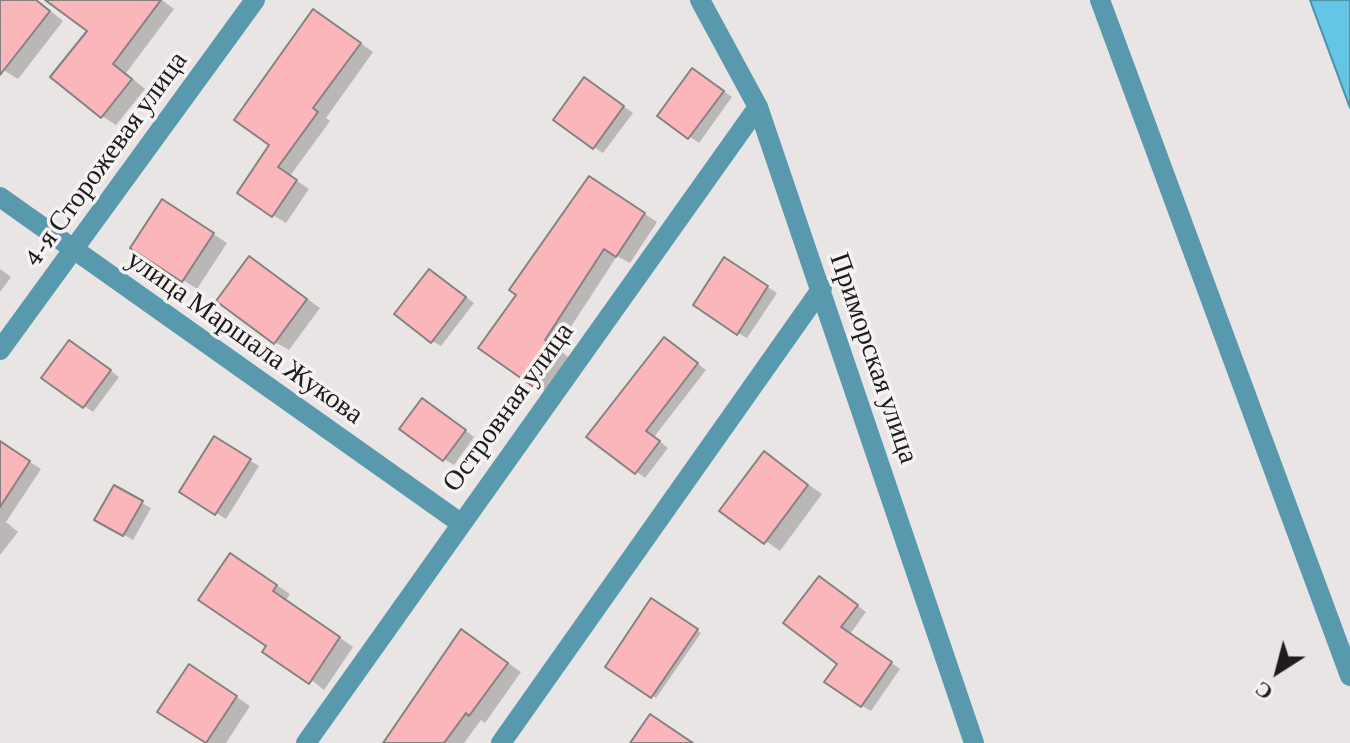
<!DOCTYPE html>
<html>
<head>
<meta charset="utf-8">
<style>
  body { margin:0 }
  #map { position:relative; width:1350px; height:743px; overflow:hidden; background:#e9e5e5; font-family:"Crimson Pro",serif }
  canvas { display:block }
  .north { position:absolute; left:1238px; top:631px; width:80px; height:80px; -webkit-text-stroke:6px #f7f2f2; paint-order:stroke; rotate:216deg; font-size:22px; font-weight:700; line-height:32px; text-align:center; color:#1e1c1c }
  .north::after { content:''; display:block; margin:auto; width:28px; height:36px; background:#1e1c1c; clip-path:polygon(50% 0,100% 100%,50% 72%,0 100%) }
</style>
</head>
<body>
<div id="map">
<canvas width="1350" height="743"></canvas>
<div class="north">С</div>
</div>
<script>
const g = document.querySelector('canvas').getContext('2d');
g.lineJoin = 'round';
function paint(path, color) {
  g.fillStyle = color;
  g.fill(path, 'evenodd');
}
function shape(rows) {
  const path = new Path2D();
  for (const r of rows) {
    path.moveTo(r[0], r[1]);
    for (let i = 2; i < r.length; i += 2) path.lineTo(r[i], r[i + 1]);
  }
  return path;
}
function stroke(path, color, width, dash) {
  g.strokeStyle = color;
  g.lineWidth = width;
  g.lineCap = dash ? 'butt' : 'round';
  g.setLineDash(dash || []);
  g.stroke(path);
}
function label(font, color, halo, rows, align = 'center') {
  g.font = font + ' "Crimson Pro",serif';
  g.lineWidth = 7;
  g.setLineDash([]);
  g.textBaseline = 'middle';
  g.strokeStyle = halo;
  g.fillStyle = color;
  for (const [text, x, y, turn = 0] of rows) {
    g.save();
    g.translate(x, y);
    g.rotate((+turn || 0) * Math.PI / 180);
    g.textAlign = isNaN(turn) ? turn : align;
    if (halo) g.strokeText(text, 0, 0);
    g.fillText(text, 0, 0);
    g.restore();
  }
}
const water = shape([
  [1310,0,1350,0,1350,108,1310,0]
]);
const shadow = shape([
  [0,0,37,0,63,21,18,79,0,68],
  [61,0,162,0,174,9,126,73,145,89,116,125,102,116,90,31],
  [327,19,373,52,326,118,330,121,290,176,309,189,286,223,273,215,272,144],
  [702,76,732,97,699,143,660,116],
  [594,85,633,113,603,153,594,147],
  [603,186,657,222,630,263,617,256,557,348,573,361,549,394,481,347],
  [177,210,227,243,197,289,183,280],
  [734,265,777,293,747,338,738,333],
  [263,267,320,308,289,350,275,342],
  [0,269,11,277,0,292],
  [439,277,474,303,441,346,432,341],
  [673,345,706,370,654,437,668,448,645,478,589,436],
  [79,348,119,377,93,412,44,378],
  [432,406,474,437,454,465,444,459],
  [215,439,259,466,226,519,182,492],
  [0,443,41,469,6,522,18,532,0,555],
  [764,454,822,494,780,551,722,510],
  [115,488,151,508,133,540,97,519],
  [245,564,290,594,286,600,353,647,324,690,269,646],
  [829,584,866,612,850,634,900,669,871,711,862,706,840,663],
  [652,601,701,633,656,698,607,666],
  [462,631,521,672,485,723,481,720,464,743,384,743],
  [204,675,250,706,226,743,208,743,160,712]
]);
const building = shape([
  [0,0,36,0,50,11,0,75,0,0],
  [45,0,161,0,113,64,132,79,101,118,50,77,87,31,45,0],
  [313,9,361,43,313,108,318,112,278,167,297,180,272,217,237,193,269,145,234,120,313,9],
  [692,68,724,91,688,139,657,116,692,68],
  [584,77,624,106,593,149,553,120,584,77],
  [589,176,645,213,616,257,604,249,545,340,562,352,535,388,478,348,516,295,509,290,589,176],
  [162,199,214,233,182,282,130,248,162,199],
  [249,256,307,299,274,344,216,301,249,256],
  [724,257,768,286,737,335,693,305,724,257],
  [429,269,466,297,431,343,394,314,429,269],
  [664,337,698,363,646,431,660,441,635,474,586,437,664,337],
  [69,340,111,370,83,408,41,378,69,340],
  [422,398,466,430,443,461,399,429,422,398],
  [214,436,251,459,215,515,179,492,214,436],
  [0,441,30,461,0,507,0,441],
  [764,451,808,485,764,544,719,511,764,451],
  [114,485,143,501,123,536,94,520,114,485],
  [230,553,277,585,273,591,340,637,309,684,262,652,266,646,198,600,230,553],
  [819,576,858,605,841,627,892,662,861,707,824,682,837,664,783,623,819,576],
  [651,598,698,629,651,698,605,667,651,598],
  [461,629,508,663,469,716,466,713,444,743,383,743,461,629],
  [189,664,237,696,206,743,157,712,189,664],
  [650,714,693,743,630,743,650,714]
]);
const minor = shape([
  [700,0,758,107,974,743],
  [1100,0,1350,676],
  [0,197,459,522],
  [0,350,255,0],
  [306,743,758,107],
  [501,743,822,288]
]);
const streetNames = [
  ["4-я Сторожевая улица",105,159,-54],
  ["улица Маршала Жукова",245,337,35],
  ["Приморская улица",874,358,71],
  ["Островная улица",508,407,-54]
];
paint(water, '#64c5e4');
stroke(water, '#4f92a8', 2);
paint(shadow, '#0003');
paint(building, '#fbb6bb');
stroke(building, '#858181', 2);
stroke(minor, '#5999ae', 20);
label('28px', '#1e1c1c', '#f7f2f2', streetNames);
</script>
</body>
</html>
